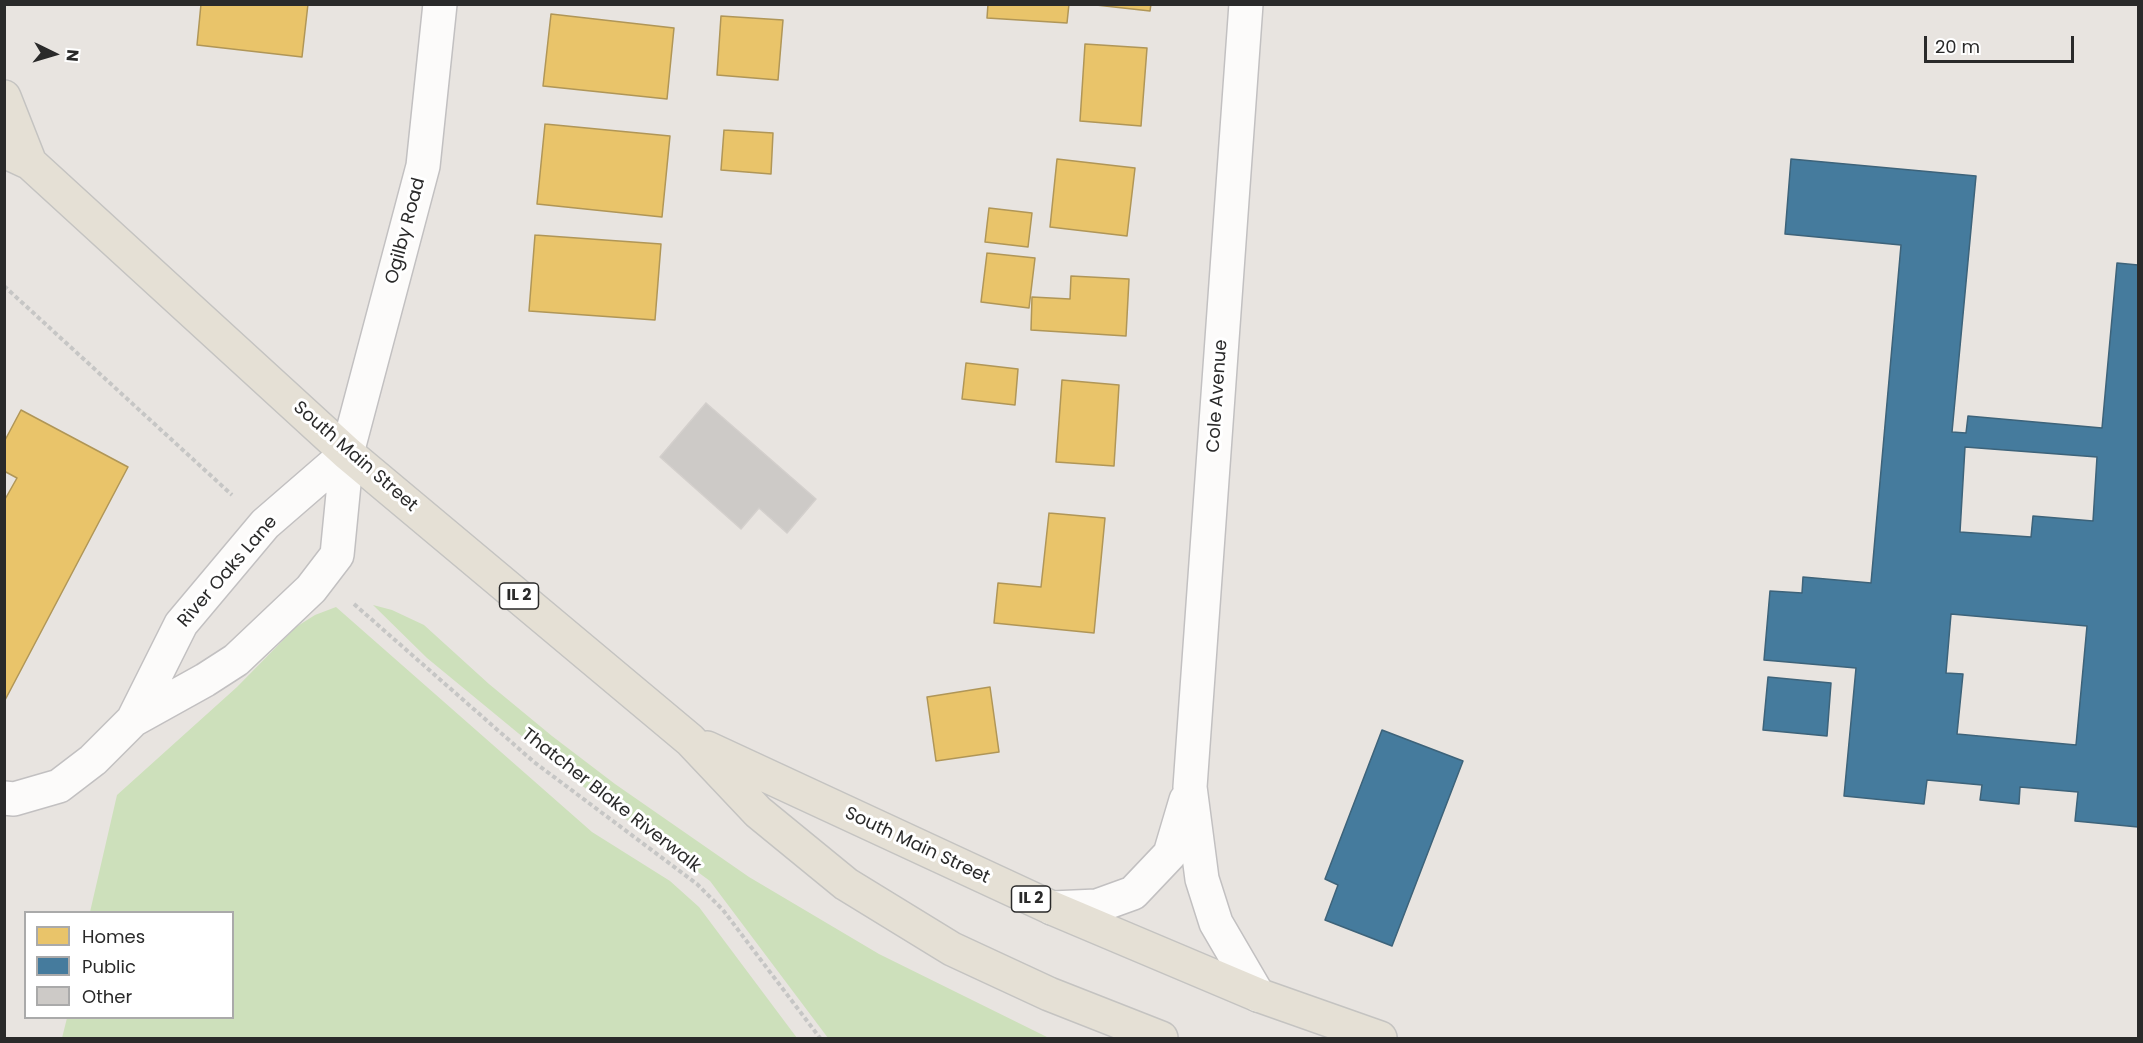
<!DOCTYPE html>
<html>
<head>
<meta charset="utf-8">
<style>
  body { margin:0 }
  #map { position:relative; width:2143px; height:1043px; overflow:hidden; background:#e8e4e0; font-family:Poppins,sans-serif }
  canvas { display:block }
  .frame { position:absolute; inset:0; border:6px solid #2a2a2a; pointer-events:none }
  .legend { position:absolute; left:24px; top:911px; width:210px; height:108px; box-sizing:border-box; background:#fff; border:2px solid #aaa; margin:0; padding:8px 10px; list-style:none; font-size:18px; color:#2a2a2a }
  .legend li { display:flex; align-items:center; gap:12px; height:30px }
  .legend b { width:30px; border:2px solid #aaa }
  .north { position:absolute; left:24px; top:24px; width:60px; height:60px; -webkit-text-stroke:4px #fff; paint-order:stroke; rotate:95deg; font-size:16px; font-weight:700; line-height:24px; text-align:center; color:#2a2a2a }
  .north::after { content:''; display:block; margin:auto; width:21px; height:27px; background:#2a2a2a; clip-path:polygon(50% 0,100% 100%,50% 72%,0 100%) }
  .scale { position:absolute; left:1924px; top:36px; width:150px; height:27px; box-sizing:border-box; border:3px solid #2a2a2a; border-top:0; padding-left:8px; font-size:18px; line-height:21px; white-space:nowrap; color:#2a2a2a; -webkit-text-stroke:4px #fff; paint-order:stroke }
</style>
</head>
<body>
<div id="map">
<canvas width="2143" height="1043"></canvas>
<div class="frame"></div>
<ul class="legend">
<li><b style="height:16px;background:#e9c46a"></b>Homes</li>
<li><b style="height:16px;background:#457b9d"></b>Public</li>
<li><b style="height:16px;background:#cdcac7"></b>Other</li>
</ul>
<div class="north">N</div>
<div class="scale">20 m</div>
</div>
<script>
const g = document.querySelector('canvas').getContext('2d');
g.lineJoin = 'round';
function paint(path, color) {
  g.fillStyle = color;
  g.fill(path, 'evenodd');
}
function shape(rows) {
  const path = new Path2D();
  for (const r of rows) {
    path.moveTo(r[0], r[1]);
    for (let i = 2; i < r.length; i += 2) path.lineTo(r[i], r[i + 1]);
  }
  return path;
}
function stroke(path, color, width, dash) {
  g.strokeStyle = color;
  g.lineWidth = width;
  g.lineCap = dash ? 'butt' : 'round';
  g.setLineDash(dash || []);
  g.stroke(path);
}
function label(font, color, halo, rows, align = 'center') {
  g.font = font + ' Poppins,sans-serif';
  g.lineWidth = 6;
  g.setLineDash([]);
  g.textBaseline = 'middle';
  g.strokeStyle = halo;
  g.fillStyle = color;
  for (const [text, x, y, turn = 0] of rows) {
    g.save();
    g.translate(x, y);
    g.rotate((+turn || 0) * Math.PI / 180);
    g.textAlign = isNaN(turn) ? turn : align;
    if (halo) g.strokeText(text, 0, 0);
    g.fillText(text, 0, 0);
    g.restore();
  }
}
const green = shape([
  [373,605,392,610,424,625,489,684,552,736,615,784,749,877,879,954,1049,1038,828,1038,710,881,601,801,518,733,427,658],
  [336,607,592,832,670,881,699,907,797,1038,62,1038,67,1018,232,1018,232,912,90,912,117,795,237,687,296,627,315,615]
]);
const homes = shape([
  [201,4,308,4,302,57,197,45,201,4],
  [988,4,1069,4,1067,23,987,18,988,4],
  [1087,4,1151,4,1150,11,1087,4],
  [551,14,674,28,667,99,543,86,551,14],
  [721,16,783,20,778,80,717,75,721,16],
  [1085,44,1147,48,1141,126,1080,121,1085,44],
  [545,124,670,136,662,217,537,204,545,124],
  [724,130,773,133,771,174,721,170,724,130],
  [1057,159,1135,168,1127,236,1050,227,1057,159],
  [989,208,1032,213,1028,247,985,242,989,208],
  [535,235,661,244,655,320,529,311,535,235],
  [987,253,1035,258,1029,308,981,302,987,253],
  [1071,276,1129,279,1126,336,1031,330,1032,297,1070,299,1071,276],
  [966,363,1018,369,1015,405,962,399,966,363],
  [1062,380,1119,385,1114,466,1056,462,1062,380],
  [21,410,128,467,4,702,4,501,17,478,4,471,4,442,21,410],
  [1049,513,1105,518,1094,633,994,623,998,583,1041,587,1049,513],
  [990,687,999,752,936,761,927,697,990,687]
]);
const public = shape([
  [1791,159,1976,176,1952,432,1966,433,1968,416,2102,428,2117,263,2138,265,2138,827,2075,821,2078,792,2020,787,2019,804,1980,800,1982,785,1927,780,1924,804,1844,796,1856,668,1764,660,1770,591,1802,593,1803,577,1871,583,1901,245,1785,234,1791,159],
  [1965,447,2097,457,2093,521,2033,516,2031,537,1960,532,1965,447],
  [1951,614,2087,626,2076,745,1957,734,1963,674,1946,673,1951,614],
  [1768,677,1831,683,1827,736,1763,730,1768,677],
  [1382,730,1463,761,1392,946,1325,920,1338,885,1325,879,1382,730]
]);
const building = shape([
  [706,403,816,499,787,533,759,508,741,529,660,457,706,403]
]);
const path = shape([
  [4,286,232,495],
  [354,604,534,762,697,884,723,910,820,1038]
]);
const minor = shape([
  [1246,4,1190,787,1202,879,1216,923,1258,995],
  [133,720,181,624,265,524,347,453],
  [4,798,14,799,59,786,93,760,133,720,205,680,236,660,311,589,337,555,347,453],
  [1052,908,1097,906,1133,893,1170,854,1186,800]
]);
const tertiary = shape([
  [347,453,423,166,440,4]
]);
const primary = shape([
  [4,97,30,163],
  [4,151,30,163,347,453,690,740,758,812,846,884,952,949,1049,994,1161,1038],
  [707,748,1052,908,1258,995,1380,1038]
]);
const shields = [
  [519,596,39],
  [1031,899,39]
];
const shieldNames = [
  ["IL 2",519,596],
  ["IL 2",1031,899]
];
const streetNames = [
  ["Ogilby Road",406,231,-75],
  ["Cole Avenue",1218,396,-86],
  ["South Main Street",355,457,41],
  ["River Oaks Lane",228,572,-49],
  ["Thatcher Blake Riverwalk",611,801,38],
  ["South Main Street",917,846,25]
];
paint(green, '#cde0bb');
paint(homes, '#e9c46a');
stroke(homes, '#b09657', 1.5);
paint(public, '#457b9d');
stroke(public, '#3d637a', 1.5);
paint(building, '#cdcac7');
stroke(building, '#d3cfcc', 1.5);
stroke(minor, '#c2c0c1', 36);
stroke(tertiary, '#c2c0c1', 36);
stroke(primary, '#c4c3c1', 36);
stroke(path, '#c6c6c5', 4, [4.5, 3]);
stroke(minor, '#fcfbfa', 33);
stroke(tertiary, '#fcfbfa', 33);
stroke(primary, '#e5e0d5', 33);
for (const [x, y, w] of shields) {
  const box = new Path2D();
  box.roundRect(x - w / 2, y - 13, w, 26, 4.5);
  g.fillStyle = '#fff';
  g.fill(box);
  stroke(box, '#2a2a2a', 1.5);
}
label('bold 16px', '#2a2a2a', null, shieldNames);
label('18px', '#2a2a2a', '#fff', streetNames);
</script>
</body>
</html>
